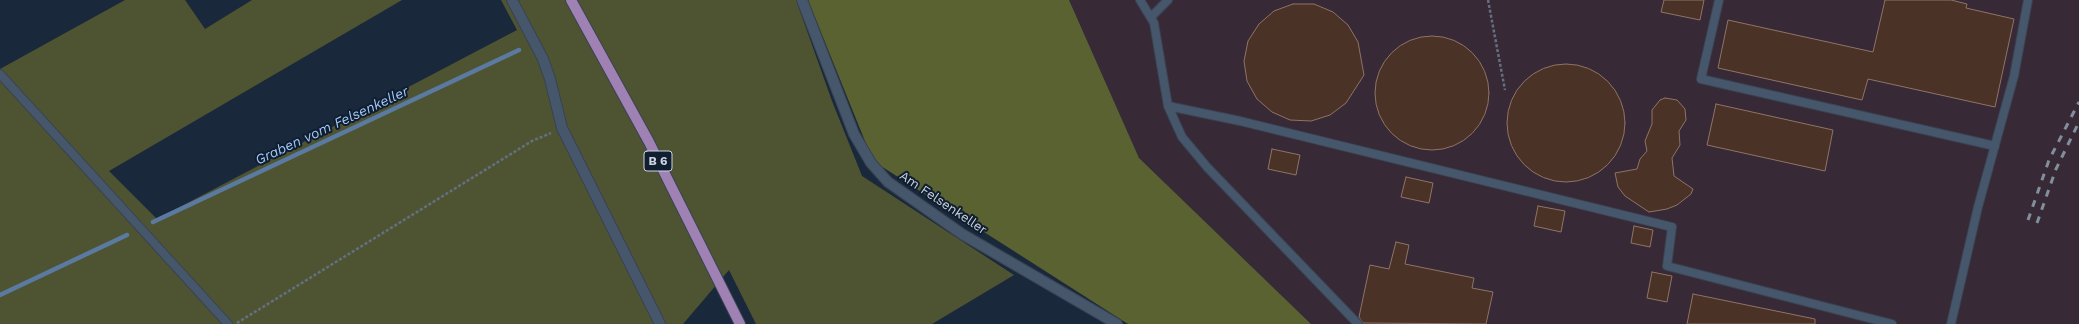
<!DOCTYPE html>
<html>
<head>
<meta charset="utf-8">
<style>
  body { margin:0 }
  canvas { display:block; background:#19283a }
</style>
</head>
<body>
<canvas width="2079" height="324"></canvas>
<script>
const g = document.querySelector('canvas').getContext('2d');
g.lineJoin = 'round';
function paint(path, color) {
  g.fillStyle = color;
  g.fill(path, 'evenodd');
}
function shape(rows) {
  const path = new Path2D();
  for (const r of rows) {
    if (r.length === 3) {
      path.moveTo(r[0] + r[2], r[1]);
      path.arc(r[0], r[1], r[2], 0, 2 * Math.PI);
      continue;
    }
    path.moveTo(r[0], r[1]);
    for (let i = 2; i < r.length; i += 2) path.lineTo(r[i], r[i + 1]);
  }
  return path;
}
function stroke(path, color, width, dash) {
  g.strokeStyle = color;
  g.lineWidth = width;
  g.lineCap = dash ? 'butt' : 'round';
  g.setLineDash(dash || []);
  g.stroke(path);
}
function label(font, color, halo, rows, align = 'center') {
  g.font = font + ' "Work Sans",sans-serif';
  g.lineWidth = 4;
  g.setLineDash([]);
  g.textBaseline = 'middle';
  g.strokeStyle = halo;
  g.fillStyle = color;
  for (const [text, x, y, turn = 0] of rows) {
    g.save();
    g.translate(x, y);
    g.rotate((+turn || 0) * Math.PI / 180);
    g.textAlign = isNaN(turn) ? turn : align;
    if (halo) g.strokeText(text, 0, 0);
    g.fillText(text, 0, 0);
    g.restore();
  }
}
const industrial = shape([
  [1069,0,2079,0,2079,324,1311,324,1139,158]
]);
const green = shape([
  [125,0,185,0,205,29,252,0,402,0,109,171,157,219,517,30,501,0,796,0,832,101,862,176,1014,275,932,324,756,324,729,270,683,324,0,324,0,69]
]);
const forest = shape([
  [808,0,1069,0,1139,158,1311,324,1128,324,873,161]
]);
const stream = shape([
  [153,222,519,50],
  [0,295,127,235]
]);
const building = shape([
  [1664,0,1704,0,1700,20,1661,12,1664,0],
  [1885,0,1951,0,1967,4,1966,8,2014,19,1995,107,1868,79,1862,100,1718,68,1728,20,1873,52,1885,0],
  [1293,4,1314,4,1333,12,1348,25,1358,42,1364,75,1346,103,1330,115,1311,121,1290,120,1272,112,1257,99,1247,81,1244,61,1248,41,1259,24,1274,11,1293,4],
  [1432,93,57],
  [1566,123,59],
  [1665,98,1677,100,1685,109,1686,120,1679,131,1680,145,1672,158,1674,176,1693,189,1691,194,1677,205,1667,209,1649,212,1625,196,1618,187,1615,173,1637,169,1640,159,1647,151,1645,141,1652,124,1652,110,1660,100,1665,98],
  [1716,104,1833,130,1825,171,1707,145,1716,104],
  [1272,149,1300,155,1296,175,1268,169,1272,149],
  [1406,177,1433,183,1429,203,1401,197,1406,177],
  [1538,206,1565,211,1561,232,1534,226,1538,206],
  [1634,226,1653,230,1650,247,1631,243,1634,226],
  [1396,242,1409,245,1405,264,1474,278,1472,288,1493,292,1486,324,1363,323,1359,317,1370,265,1389,269,1396,242],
  [1652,272,1672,276,1667,302,1647,298,1652,272],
  [1693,294,1815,319,1815,324,1687,324,1693,294]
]);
const path = shape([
  [1488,0,1505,90],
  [237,323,532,141,551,133]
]);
const lane = shape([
  [1140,0,1154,23,1168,106,1182,137,1207,167,1358,324],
  [1719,0,1701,79,1995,146],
  [1151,17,1168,0],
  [0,74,228,324],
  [1168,106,1240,121,1672,227,1667,266,1892,324],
  [1951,324,1978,207,2014,76,2028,0]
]);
const street = shape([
  [512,0,543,59,550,79,562,128,660,324],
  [802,0,854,134,871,163,888,182,962,234,1117,324]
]);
const primary = shape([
  [571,0,649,142,740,324]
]);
const rail = shape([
  [2028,220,2049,160,2079,102],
  [2037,223,2056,169,2079,122]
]);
const shields = [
  [658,161,28]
];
const shieldNames = [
  ["B 6",658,161]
];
const streetNames = [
  ["Am Felsenkeller",943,203,34]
];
const waterNames = [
  ["Graben vom Felsenkeller",332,126,-25]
];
paint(industrial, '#382936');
paint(green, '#4e5432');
paint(forest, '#5a6231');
stroke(stream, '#5a7aa2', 4.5);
paint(building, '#4a3227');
stroke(building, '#8f7367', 1);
stroke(lane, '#384353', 10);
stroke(street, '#384353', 12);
stroke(primary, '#384353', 12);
stroke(path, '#647080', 2.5, [3, 2]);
stroke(lane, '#46566b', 8);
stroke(street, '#46566b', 10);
stroke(primary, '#9f81b3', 10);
stroke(rail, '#818e9c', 3, [7, 7]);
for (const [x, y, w] of shields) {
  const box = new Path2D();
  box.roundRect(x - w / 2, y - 10, w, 20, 3);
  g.fillStyle = '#101e30';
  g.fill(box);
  stroke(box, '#cbd5e1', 1);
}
label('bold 12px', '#cbd5e1', null, shieldNames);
label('13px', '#cbd5e1', '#101e30', streetNames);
label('italic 14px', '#a2c9fb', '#101e30', waterNames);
</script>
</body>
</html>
